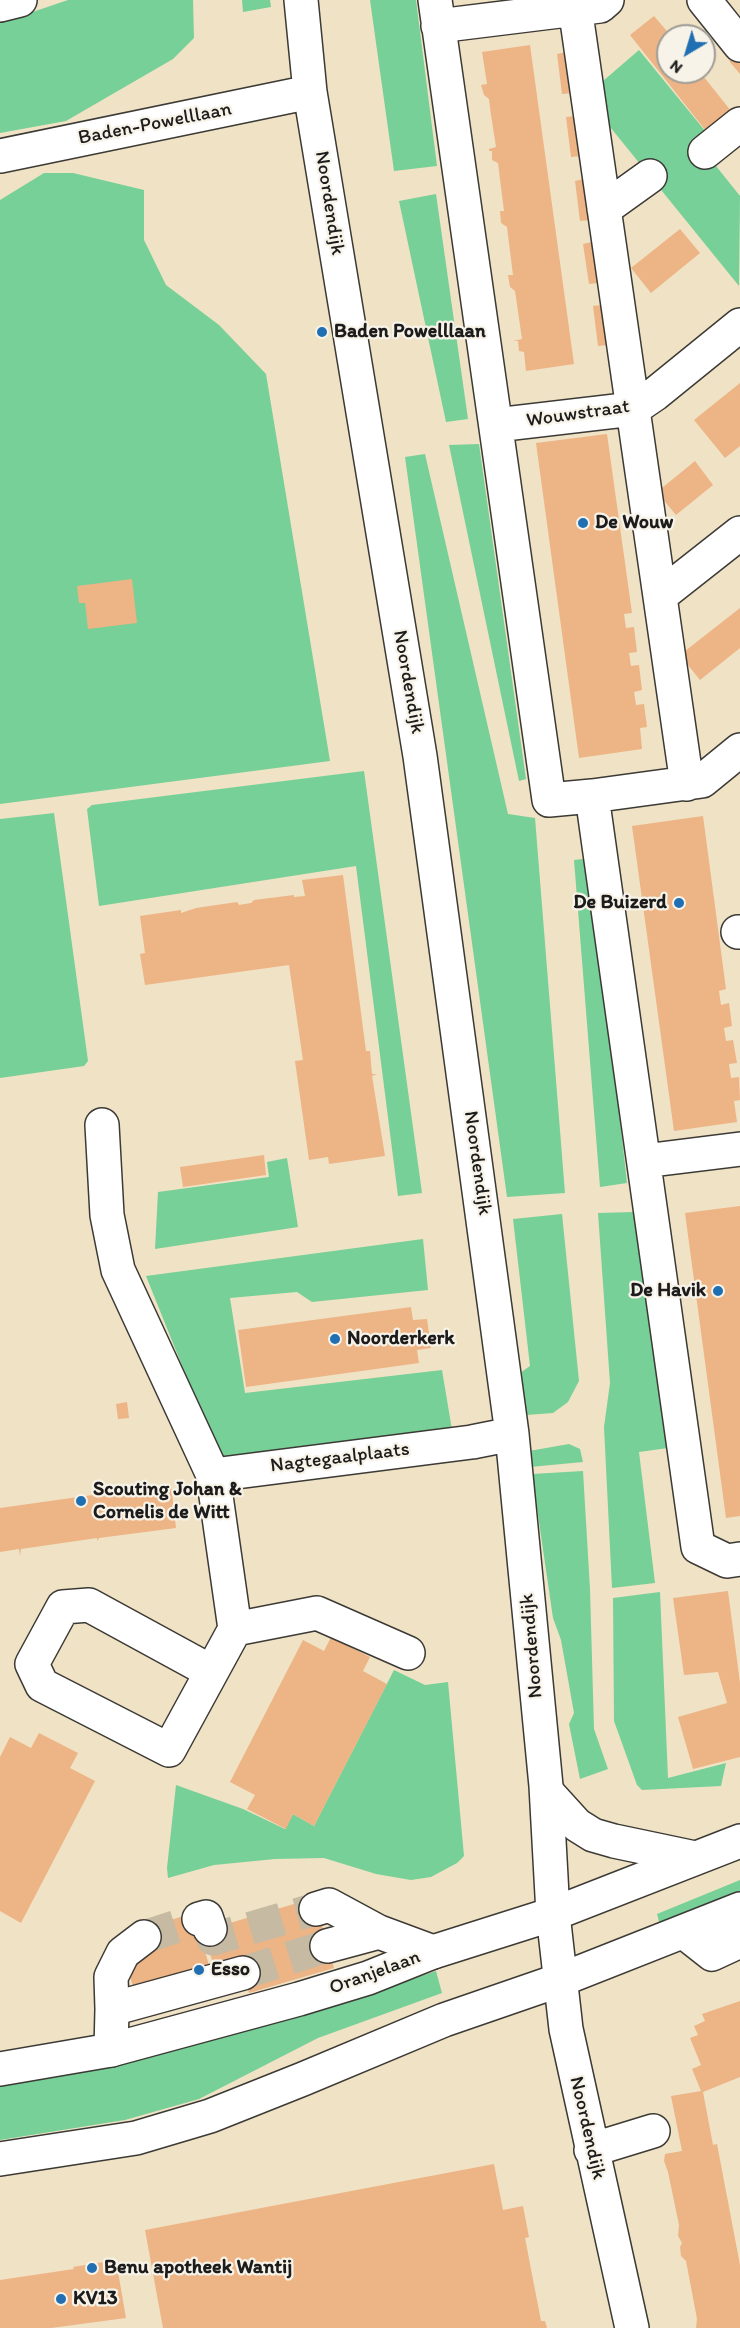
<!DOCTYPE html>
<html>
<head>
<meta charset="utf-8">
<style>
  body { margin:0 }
  #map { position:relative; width:740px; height:2328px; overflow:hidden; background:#f0e2c5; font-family:Itim,sans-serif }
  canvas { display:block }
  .north { position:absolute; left:656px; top:24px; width:60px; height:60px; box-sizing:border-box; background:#f7f3e8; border:2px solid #9f9d96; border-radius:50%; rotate:218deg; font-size:16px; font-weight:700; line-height:24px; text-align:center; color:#1c1c1c }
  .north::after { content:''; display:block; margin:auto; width:21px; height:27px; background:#1f6fb2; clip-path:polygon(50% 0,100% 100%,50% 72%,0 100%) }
</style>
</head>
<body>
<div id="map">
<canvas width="740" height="2328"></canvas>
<div class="north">N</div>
</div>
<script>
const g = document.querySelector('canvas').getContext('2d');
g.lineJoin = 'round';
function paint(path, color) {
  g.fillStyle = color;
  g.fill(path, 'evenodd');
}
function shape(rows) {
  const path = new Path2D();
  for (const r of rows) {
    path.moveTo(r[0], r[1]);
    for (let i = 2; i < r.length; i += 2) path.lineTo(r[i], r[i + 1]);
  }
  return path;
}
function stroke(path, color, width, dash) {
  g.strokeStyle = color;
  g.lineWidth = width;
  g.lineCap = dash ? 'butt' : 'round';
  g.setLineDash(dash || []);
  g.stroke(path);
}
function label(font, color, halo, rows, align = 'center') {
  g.font = font + ' Itim,sans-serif';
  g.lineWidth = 4.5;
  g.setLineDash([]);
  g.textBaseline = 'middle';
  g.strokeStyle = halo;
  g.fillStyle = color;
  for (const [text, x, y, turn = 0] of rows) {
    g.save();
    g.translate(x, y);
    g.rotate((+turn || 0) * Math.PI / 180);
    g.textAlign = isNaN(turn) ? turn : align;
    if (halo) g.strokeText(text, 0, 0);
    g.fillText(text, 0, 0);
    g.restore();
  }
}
const green = shape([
  [68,0,193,0,194,38,173,59,66,121,0,133,0,23],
  [242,0,270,0,271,7,243,12],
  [370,0,416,0,437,166,394,171],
  [639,50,706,132,696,141,740,196,739,286,589,101,588,94],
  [44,173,73,173,144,190,144,240,166,285,219,325,266,374,330,761,0,804,0,200],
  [436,194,468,419,446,422,399,201],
  [479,444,526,779,519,781,449,445],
  [425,454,508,814,535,818,565,1193,507,1197,405,457],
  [364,771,422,1193,398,1196,356,866,99,906,87,809,92,805],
  [54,813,88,1061,84,1066,0,1078,0,819],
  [591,858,627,1183,600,1187,574,860],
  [287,1158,298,1227,155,1249,158,1192,269,1177,267,1162],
  [634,1212,668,1448,639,1452,655,1583,612,1588,604,1427,610,1383,598,1213],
  [562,1214,579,1381,568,1402,553,1413,526,1415,520,1373,530,1366,513,1219],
  [423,1239,428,1290,312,1302,297,1292,230,1298,245,1393,442,1370,452,1430,220,1460,146,1276],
  [569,1444,580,1449,583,1462,530,1467,529,1451],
  [583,1471,590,1589,594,1729,608,1769,580,1779,569,1724,574,1713,561,1640,553,1618,532,1474],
  [660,1592,668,1778,726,1763,721,1786,642,1790,637,1785,614,1721,613,1598],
  [394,1670,425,1685,448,1682,464,1856,457,1863,431,1877,411,1880,376,1874,324,1858,275,1859,214,1865,168,1878,167,1868,176,1785,243,1809,285,1829,293,1814,314,1826],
  [740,1880,740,1894,660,1925,657,1914],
  [436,1971,442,1993,318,2038,199,2099,125,2120,0,2140,0,2085,304,2015]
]);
const building = shape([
  [654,16,671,36,668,36,668,72,700,72,731,111,706,131,630,35],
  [530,45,574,364,526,371,524,352,519,351,518,341,513,341,522,339,515,291,510,287,508,275,513,275,507,227,501,223,500,211,504,211,498,163,492,160,492,151,489,151,489,149,496,147,491,115,489,99,484,95,481,85,487,84,482,52],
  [567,52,572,93,562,94,557,54],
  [740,52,740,74,729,61],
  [576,116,581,156,571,157,566,117],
  [584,179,590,220,580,221,575,181],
  [680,229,700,253,651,293,631,268],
  [591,233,612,291,599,293,598,283,589,284,583,244,592,242],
  [602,305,621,354,608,355,607,345,598,346,593,306],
  [740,383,740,446,725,458,694,420],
  [607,434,632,613,624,614,626,628,634,627,637,652,629,653,631,666,639,665,642,690,634,692,636,705,644,704,647,727,640,728,642,749,579,758,536,443],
  [695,461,713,485,676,515,657,492],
  [132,579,137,623,88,629,85,603,79,603,77,586],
  [740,608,740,648,700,680,680,655],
  [703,816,726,989,719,991,721,1005,729,1003,732,1026,724,1028,726,1041,733,1040,737,1063,729,1064,731,1078,739,1077,740,1100,734,1101,737,1122,674,1131,632,826],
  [343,875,366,1051,370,1051,372,1074,377,1074,372,1076,385,1156,329,1164,328,1157,309,1160,295,1061,303,1060,289,965,145,985,140,954,145,953,140,916,181,910,181,913,196,908,237,902,239,905,251,903,254,900,294,895,294,897,305,896,302,880],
  [264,1155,266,1175,183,1187,180,1167],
  [740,1206,740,1516,726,1518,685,1213],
  [411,1307,413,1320,427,1319,431,1348,417,1350,419,1363,246,1387,238,1330],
  [127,1402,129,1418,118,1419,116,1404],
  [171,1484,176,1528,99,1538,97,1541,97,1538,21,1549,20,1556,19,1549,0,1552,0,1508],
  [728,1591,740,1683,740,1757,693,1769,678,1717,727,1703,718,1672,684,1675,673,1598],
  [331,1637,370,1657,363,1671,387,1684,314,1826,293,1814,286,1829,247,1809,255,1795,230,1782,303,1640,324,1651],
  [39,1733,78,1753,70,1768,95,1781,21,1923,0,1911,0,1757,10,1737,31,1748],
  [314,1898,334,1968,249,1993,242,1969,217,1976,203,1931,199,1933,212,1974,137,1999,126,1964,149,1956,141,1929,197,1912,203,1931],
  [740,2001,740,2077,703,2092,713,2145,717,2144,740,2265,740,2328,696,2328,697,2319,686,2261,681,2256,680,2247,682,2243,678,2236,679,2225,668,2172,664,2161,665,2154,682,2151,671,2096,701,2091,692,2069,701,2065,690,2038,698,2035,694,2026,705,2021,702,2014],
  [494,2164,503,2210,523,2206,529,2237,525,2238,541,2321,545,2321,547,2328,163,2328,145,2230],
  [116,2260,126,2318,51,2328,0,2328,0,2280,74,2269,73,2267]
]);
const minorTunnel = shape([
  [210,1929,213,1939,316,1909],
  [144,1937,199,1919],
  [243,1973,327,1946]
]);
const minor = shape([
  [301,0,310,92,420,756,512,1434,546,1786,553,1914,566,2029,632,2328],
  [435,0,549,800,592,796,698,1547,727,1561,740,1559],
  [574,0,687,784],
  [704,0,740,45],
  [0,5,20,0],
  [438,26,600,6,607,0],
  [705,152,740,124],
  [0,156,310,92],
  [604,209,650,176],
  [496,425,633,409,655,394,740,325],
  [660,596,740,533],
  [592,796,702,781,740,750],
  [738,932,740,932],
  [102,1125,107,1215,118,1270,213,1475,235,1629,169,1750,42,1685,32,1664,63,1607,89,1605,210,1671],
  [644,1161,740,1149],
  [213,1475,472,1442,512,1434],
  [235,1629,317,1613,408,1653],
  [316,1909,329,1905,379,1932],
  [199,1919,206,1917,210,1929],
  [684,1932,712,1954,740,1941],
  [327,1946,379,1932,433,1952],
  [112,2009,111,1977,123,1953,144,1937],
  [111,2050,112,2009,243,1973],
  [591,2150,653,2131]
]);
const major = shape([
  [547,1792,577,1825,593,1835,614,1841,695,1858],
  [0,2069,111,2050,299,1999,368,1978,433,1952,553,1914,740,1841],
  [0,2159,136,2138,210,2116,303,2079,444,2020,560,1980,740,1909]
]);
const markers = [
  [322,332,6,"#1f6fb2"],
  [583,523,6,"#1f6fb2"],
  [679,903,6,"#1f6fb2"],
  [718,1291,6,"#1f6fb2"],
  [335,1339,6,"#1f6fb2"],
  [81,1501,6,"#1f6fb2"],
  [199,1970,6,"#1f6fb2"],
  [92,2268,6,"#1f6fb2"],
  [61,2299,6,"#1f6fb2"]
];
const streetNames = [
  ["Baden-Powelllaan",155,124,-11],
  ["Noordendijk",329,203,81],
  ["Wouwstraat",578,414,-8],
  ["Noordendijk",408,682,80],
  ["Noordendijk",477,1163,82],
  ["Nagtegaalplaats",340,1458,-7],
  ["Noordendijk",532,1646,-95],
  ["Oranjelaan",375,1973,-20],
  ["Noordendijk",587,2128,77]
];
const poiNames = [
  ["Baden Powelllaan",334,332],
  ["De Wouw",595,523],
  ["De Buizerd",667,903,"right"],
  ["De Havik",706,1291,"right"],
  ["Noorderkerk",347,1339],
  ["Scouting Johan &",93,1490],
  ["Cornelis de Witt",93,1513],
  ["Esso",211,1970],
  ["Benu apotheek Wantij",104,2268],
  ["KV13",73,2299]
];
paint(green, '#77d097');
paint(building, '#edb486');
stroke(minorTunnel, '#c6baa3', 33, [33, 16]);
stroke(minor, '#3c3a35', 36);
stroke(major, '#3c3a35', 36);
stroke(minor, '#fff', 33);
stroke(major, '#fff', 33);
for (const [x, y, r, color] of markers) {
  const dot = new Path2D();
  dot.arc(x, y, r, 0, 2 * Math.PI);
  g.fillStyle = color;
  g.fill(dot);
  stroke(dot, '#f7f3e8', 2);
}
label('20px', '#1c1c1c', '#f7f3e8', streetNames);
label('bold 20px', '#1c1c1c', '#f7f3e8', poiNames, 'left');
</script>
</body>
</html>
